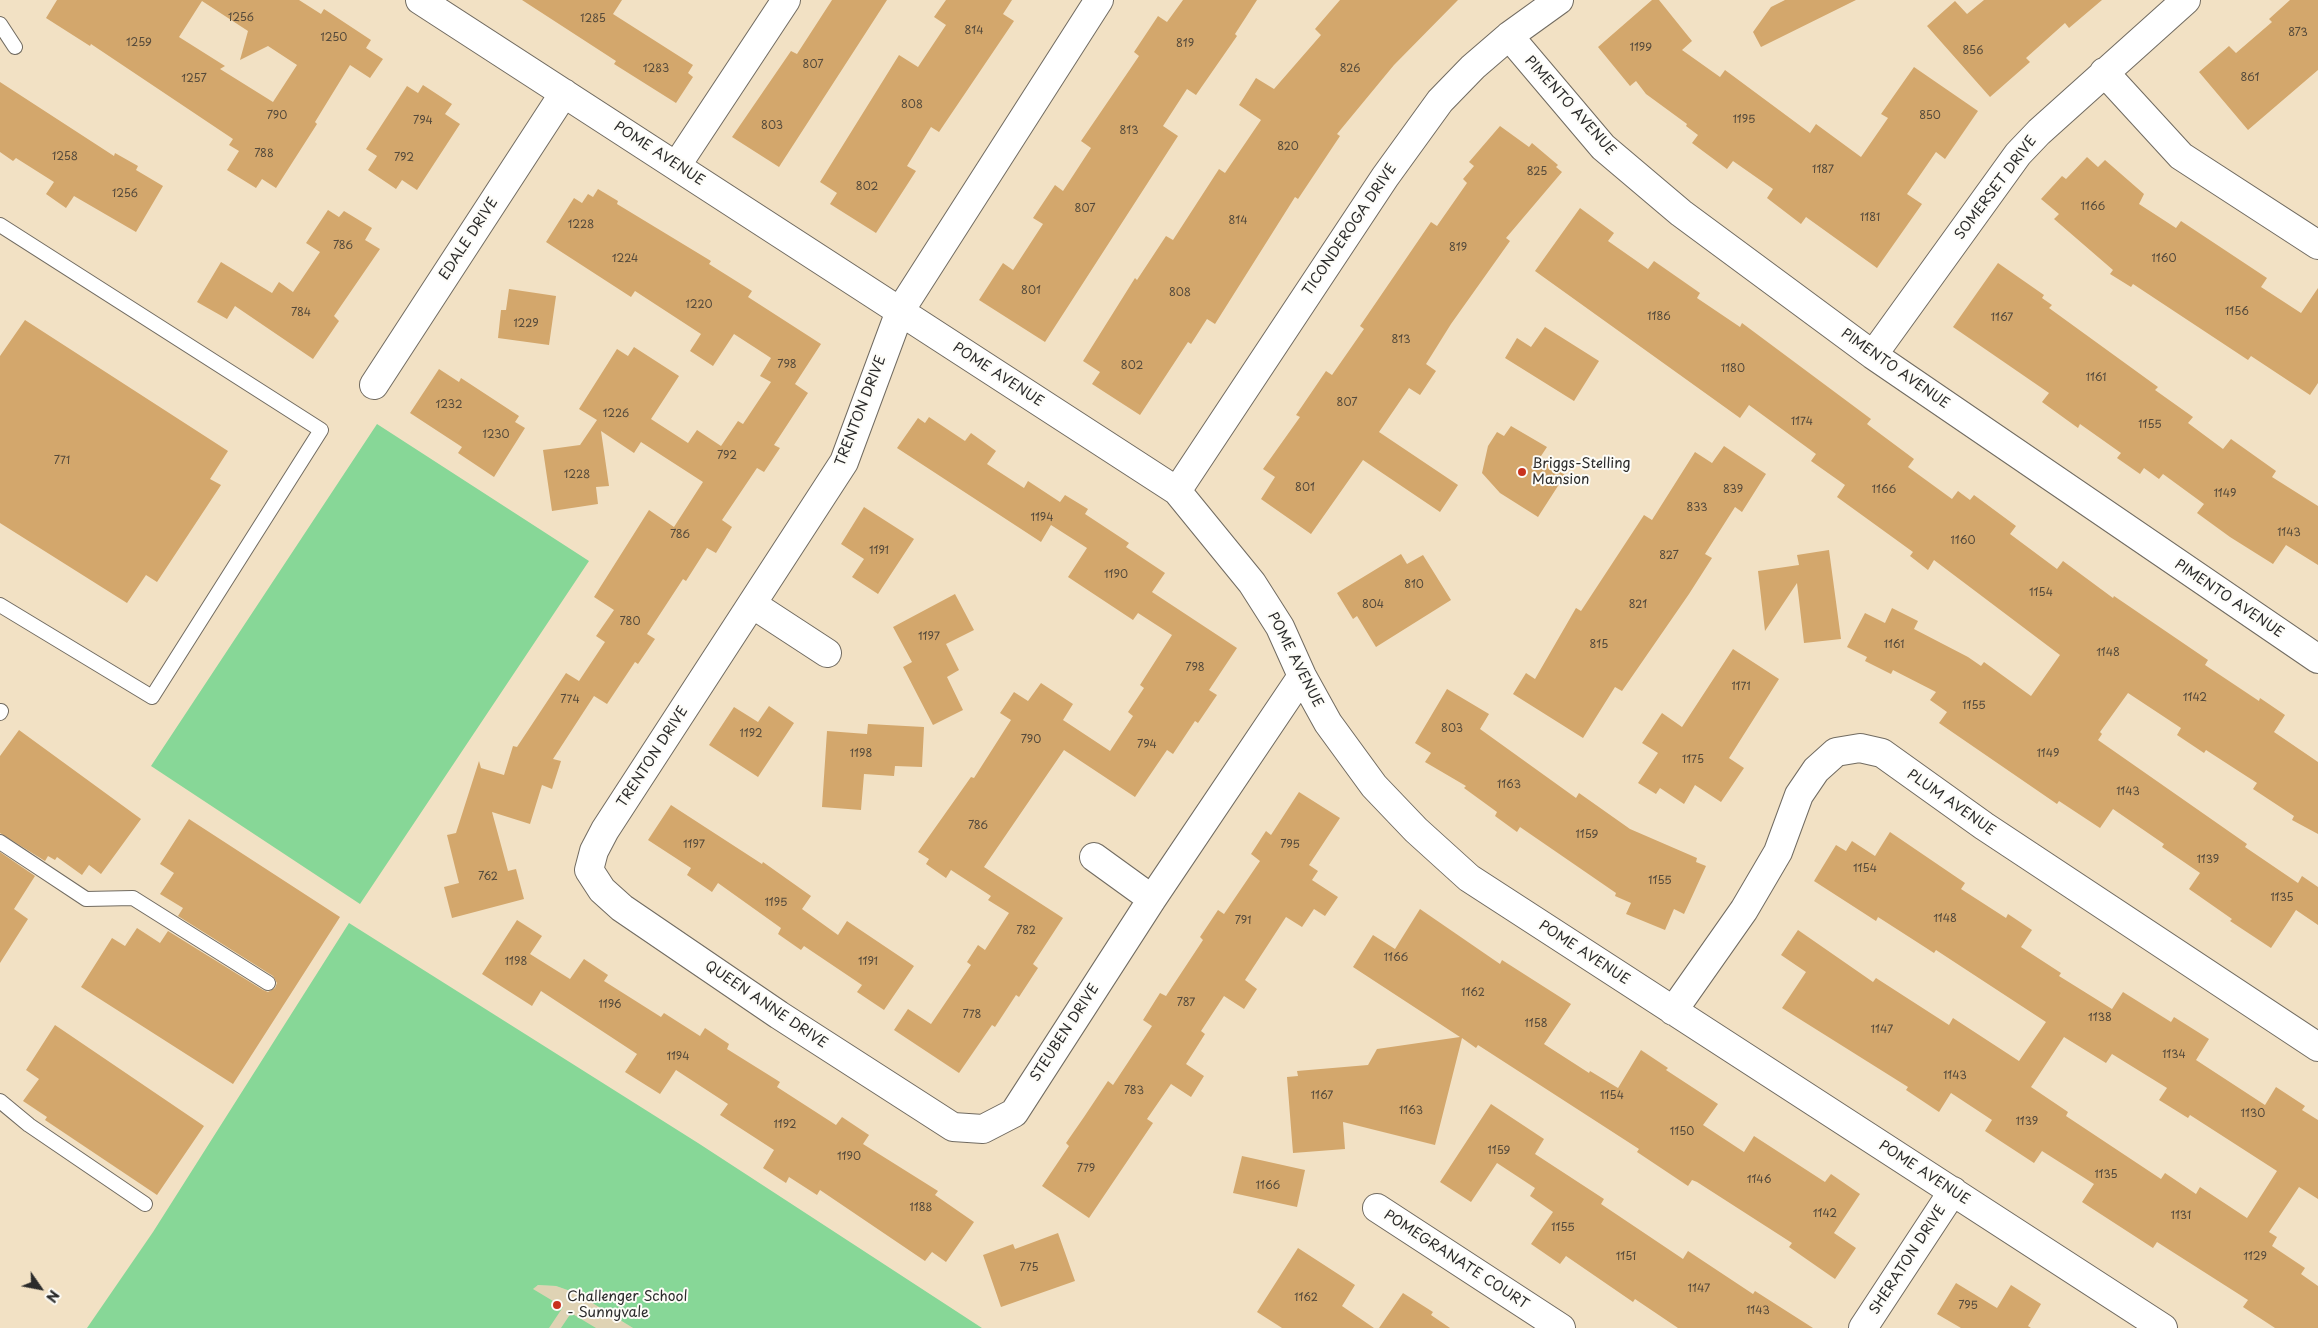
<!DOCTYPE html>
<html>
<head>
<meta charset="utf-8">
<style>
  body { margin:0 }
  #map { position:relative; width:2318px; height:1328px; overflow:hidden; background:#f2e1c4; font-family:"Playpen Sans",sans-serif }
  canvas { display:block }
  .north { position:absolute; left:15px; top:1263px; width:50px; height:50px; -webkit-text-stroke:4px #fdfcf7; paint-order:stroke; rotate:123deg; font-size:14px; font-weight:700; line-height:20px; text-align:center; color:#2b2b2b }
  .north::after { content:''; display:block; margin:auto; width:18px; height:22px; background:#2b2b2b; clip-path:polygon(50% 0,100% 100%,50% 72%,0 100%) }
</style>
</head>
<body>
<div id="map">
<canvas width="2318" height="1328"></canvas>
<div class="north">N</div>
</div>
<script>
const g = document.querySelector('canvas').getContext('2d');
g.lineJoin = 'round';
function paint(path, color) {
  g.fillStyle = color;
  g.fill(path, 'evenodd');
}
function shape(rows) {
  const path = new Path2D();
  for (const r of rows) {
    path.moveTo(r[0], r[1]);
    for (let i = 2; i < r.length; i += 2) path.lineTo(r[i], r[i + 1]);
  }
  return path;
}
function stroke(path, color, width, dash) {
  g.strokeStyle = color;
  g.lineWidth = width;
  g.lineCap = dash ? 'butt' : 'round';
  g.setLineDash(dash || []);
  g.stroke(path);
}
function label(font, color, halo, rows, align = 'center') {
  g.font = font + ' "Playpen Sans",sans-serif';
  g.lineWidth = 4;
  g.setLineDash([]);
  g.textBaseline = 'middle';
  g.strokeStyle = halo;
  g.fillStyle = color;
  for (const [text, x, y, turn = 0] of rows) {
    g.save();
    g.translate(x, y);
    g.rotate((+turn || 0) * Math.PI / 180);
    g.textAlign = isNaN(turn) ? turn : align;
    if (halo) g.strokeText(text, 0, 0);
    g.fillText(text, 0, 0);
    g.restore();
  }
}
const built = shape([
  [538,1285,556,1286,576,1293,633,1328,501,1328,522,1296]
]);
const green = shape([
  [377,424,589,561,360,904,151,766],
  [349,923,698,1143,982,1328,633,1328,576,1293,556,1286,538,1285,533,1289,563,1307,549,1328,87,1328,153,1232],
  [571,1313,596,1328,561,1328]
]);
const building = shape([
  [57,0,299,0,321,14,324,9,371,40,366,48,383,59,370,78,350,65,315,122,317,124,276,188,262,179,256,188,227,170,239,151,229,145,233,139,91,44,90,46,46,18],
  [202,1,248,31,240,60,268,46,297,65,273,102,220,69,225,66,179,37],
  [522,0,622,0,613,14,693,65,688,73,693,77,676,103,614,64,616,61],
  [832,0,887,0,779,167,732,137,791,51,797,54],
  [946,0,1012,0,1003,14,1014,21,939,132,931,127,907,166,916,171,876,233,830,204,837,193,820,182,899,55,918,67,946,25,934,17],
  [1183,0,1257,0,1235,34,1237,36,1196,95,1187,89,1163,126,1178,136,1045,342,979,300,1003,263,1013,270,1043,224,1033,218,1055,185,1063,191,1091,148,1081,141,1139,56,1134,52,1158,16,1167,22],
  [1340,0,1458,0,1394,65,1337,134,1340,136,1298,199,1295,197,1215,324,1207,319,1191,344,1188,342,1140,415,1092,384,1100,372,1083,361,1135,278,1137,280,1166,236,1173,240,1219,169,1225,173,1261,120,1239,105,1256,78,1274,89,1321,35,1315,29],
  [1652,0,1659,0,1692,41,1682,50,1720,77,1725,70,1810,133,1816,124,1861,157,1888,118,1881,114,1914,67,1978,111,1945,159,1936,152,1907,194,1922,204,1877,268,1806,217,1801,224,1767,198,1773,189,1733,161,1727,169,1692,143,1698,135,1686,126,1687,124,1646,94,1636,81,1630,86,1598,47],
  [1785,0,1856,0,1761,47,1753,32,1771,7],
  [1984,0,2102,0,2069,28,2065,23,2026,58,2030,62,1990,97,1927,26,1955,1,1967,14],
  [2290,0,2318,0,2318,70,2248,130,2199,72,2229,46,2236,53,2272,22,2269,19],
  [0,82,114,156,115,153,138,166,136,170,163,186,136,232,74,196,66,208,46,194,54,182,16,158,13,161,0,152],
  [423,85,452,104,445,114,460,124,417,190,402,180,396,189,368,170,377,156,366,149,407,86,418,93],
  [1500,126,1529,147,1532,143,1558,165,1556,167,1562,172,1506,238,1510,241,1451,324,1426,364,1436,371,1420,395,1409,388,1379,432,1458,485,1440,512,1363,460,1311,534,1261,499,1275,477,1263,469,1300,417,1296,415,1326,371,1332,375,1364,329,1360,326,1431,222,1437,226,1467,183,1463,179,1474,166,1469,162],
  [2087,157,2098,167,2105,160,2144,194,2139,204,2176,228,2181,221,2267,278,2261,287,2301,313,2318,288,2318,383,2310,395,2251,356,2248,360,2133,284,2131,287,2110,274,2113,270,2054,219,2059,214,2041,199,2062,176,2066,179],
  [598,189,618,201,617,204,711,261,709,264,752,291,748,297,821,344,795,384,808,393,774,445,780,448,764,472,757,468,722,520,732,527,716,553,707,548,686,581,683,579,647,634,655,639,638,664,635,662,607,704,594,696,553,759,561,761,552,789,542,785,530,824,492,812,508,871,516,869,524,899,452,918,444,887,459,883,447,835,456,833,479,761,481,768,504,775,513,746,517,747,566,673,579,681,605,642,596,636,614,610,594,597,649,510,674,527,703,482,641,442,634,453,601,431,609,486,596,487,598,504,552,511,543,450,580,445,597,420,579,409,617,349,628,356,634,347,679,376,651,419,688,443,697,430,721,446,738,421,743,424,771,382,760,376,771,358,734,334,713,366,690,351,701,334,635,291,631,297,546,242,574,198,582,203,588,194,593,197],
  [1580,208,1614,233,1608,241,1648,269,1654,261,1700,293,1697,298,1740,327,1742,323,1871,419,1867,424,1914,459,1908,467,1952,499,1958,491,1970,500,1974,495,2016,526,2010,534,2057,569,2063,561,2113,598,2114,596,2208,660,2205,665,2259,701,2260,698,2285,715,2274,732,2318,762,2318,834,2292,820,2294,816,2253,789,2257,783,2206,750,2204,753,2177,735,2181,728,2128,693,2100,732,2102,734,2098,740,2247,844,2245,847,2298,883,2302,876,2318,887,2318,925,2296,910,2271,948,2230,921,2232,919,2189,889,2200,873,2162,847,2164,844,2113,809,2100,828,2059,801,2057,804,1939,723,1947,712,1930,700,1936,692,1893,670,1891,674,1865,661,1867,657,1847,647,1865,613,1885,623,1892,608,1918,621,1914,629,1968,657,1981,666,1984,662,2031,696,2060,655,1934,560,1928,570,1910,556,1913,552,1837,497,1845,485,1811,461,1816,454,1749,405,1740,418,1535,271],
  [328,210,339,217,344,211,372,228,365,240,380,249,334,316,339,321,313,359,235,306,227,319,197,302,221,262,272,293,279,282,293,292,320,252,306,243],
  [1998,263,2044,295,2042,298,2052,305,2049,308,2158,387,2155,390,2193,417,2188,423,2223,449,2231,439,2276,471,2272,477,2318,506,2318,565,2286,545,2273,564,2230,537,2197,513,2204,504,2163,474,2159,479,2144,468,2140,474,2117,458,2121,453,2080,424,2078,428,2042,402,2049,393,1953,327],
  [509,289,556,296,549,345,498,338,501,310,506,310],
  [25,320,228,451,210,479,221,485,157,582,146,575,127,603,0,523,0,356],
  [1545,327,1599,361,1574,401,1505,358,1517,338,1531,347],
  [439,369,459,382,461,378,519,416,515,422,525,428,494,477,458,453,462,447,410,413],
  [929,417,965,441,971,433,996,451,987,464,1024,488,1028,481,1060,502,1065,495,1088,509,1085,514,1129,543,1126,547,1165,573,1152,592,1237,648,1209,690,1217,695,1198,723,1195,721,1173,754,1167,750,1135,797,1064,750,984,867,1063,918,1033,964,1038,968,1019,997,1016,995,995,1027,992,1025,959,1073,894,1030,908,1009,931,1024,971,965,967,962,978,945,985,950,1009,913,988,900,991,896,951,870,946,878,926,864,929,859,918,852,971,777,974,778,1011,720,1000,713,1014,692,1028,701,1041,683,1073,704,1063,720,1110,751,1133,716,1128,712,1144,688,1140,685,1172,635,1138,613,1133,620,1068,577,1087,548,1051,525,1041,542,897,448,918,418,925,423],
  [1511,426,1547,447,1539,459,1565,475,1538,517,1500,493,1482,473,1488,446,1497,432,1504,436],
  [1724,446,1766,474,1742,512,1735,507,1705,554,1712,558,1689,594,1622,691,1615,687,1583,738,1513,694,1526,673,1535,679,1576,608,1581,611,1644,515,1652,520,1695,452,1712,463],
  [864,507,914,539,878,594,852,577,864,559,841,544],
  [1829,550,1841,639,1804,643,1797,583,1765,631,1758,571,1799,565,1797,555],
  [1401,554,1407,564,1423,555,1451,600,1376,647,1357,616,1353,619,1337,593],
  [955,594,974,630,946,644,959,670,947,677,963,710,933,725,903,667,912,662,893,627],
  [1733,649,1779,679,1729,758,1744,768,1721,802,1695,785,1684,804,1660,788,1656,794,1638,783,1658,753,1642,743,1662,713,1682,727],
  [1447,689,1489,714,1480,729,1576,798,1579,793,1630,829,1697,858,1696,862,1706,866,1684,914,1674,909,1665,930,1626,914,1631,903,1615,896,1616,893,1520,827,1517,832,1495,816,1497,812,1464,788,1466,786,1425,762,1431,753,1415,743],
  [769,706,794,723,758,777,709,745,734,707,758,722],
  [868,724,924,727,922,767,895,766,894,776,864,774,861,810,822,807,827,731,867,734],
  [19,730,141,819,101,874,89,865,82,875,57,857,55,860,48,856,45,861,0,833,0,756],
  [1299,792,1340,818,1309,865,1318,871,1312,880,1338,897,1325,916,1314,909,1302,927,1286,917,1245,980,1257,989,1244,1009,1224,996,1201,1031,1205,1034,1186,1064,1204,1076,1191,1097,1171,1084,1147,1119,1153,1123,1089,1218,1042,1186,1069,1146,1066,1143,1084,1117,1108,1081,1113,1085,1152,1026,1143,1020,1160,993,1166,996,1203,940,1200,937,1218,910,1224,914,1260,861,1251,854,1266,831,1271,835],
  [671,805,762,864,763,862,811,896,802,909,838,935,847,921,914,966,884,1010,857,992,862,985,804,946,801,950,778,934,781,928,718,883,712,892,687,875,691,868,648,840],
  [189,819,340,917,233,1084,81,987,112,938,125,946,137,928,160,943,168,931,263,990,268,992,275,988,277,983,273,976,178,916,183,908,160,894,174,873,160,864],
  [1890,832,1965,883,1961,889,2006,918,2008,914,2032,930,2021,947,2061,973,2059,976,2112,1009,2123,992,2171,1022,2174,1017,2209,1039,2196,1060,2265,1105,2276,1087,2305,1106,2302,1110,2318,1120,2318,1199,2299,1187,2269,1232,2277,1237,2272,1246,2305,1268,2301,1274,2318,1286,2318,1328,2275,1328,2243,1307,2248,1300,2157,1242,2153,1248,2082,1202,2094,1184,2042,1151,2034,1163,1985,1131,1992,1120,1951,1093,1939,1112,1906,1090,1908,1087,1782,1008,1806,972,1781,955,1798,930,1873,982,1876,978,1949,1025,1953,1018,2019,1061,2046,1022,1936,950,1934,953,1878,917,1876,921,1814,881,1836,845,1846,851,1852,841,1875,856],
  [2064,1037,2106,1063,2112,1054,2167,1088,2159,1100,2188,1118,2190,1115,2277,1171,2247,1218,2200,1187,2196,1194,2165,1173,2161,1179,2066,1116,2068,1112,2031,1087],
  [0,852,35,876,14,909,28,919,0,963],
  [1420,909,1500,964,1502,960,1571,1004,1544,1044,1589,1073,1590,1071,1618,1088,1641,1050,1668,1068,1666,1070,1718,1104,1703,1125,1744,1152,1754,1136,1825,1182,1831,1174,1860,1194,1834,1233,1856,1248,1835,1279,1789,1247,1792,1243,1697,1182,1692,1180,1688,1186,1637,1152,1639,1149,1478,1045,1476,1048,1462,1038,1435,1145,1343,1122,1345,1149,1293,1153,1287,1077,1298,1076,1297,1071,1368,1065,1377,1049,1460,1037,1353,967,1373,935,1395,949],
  [517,920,542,936,530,954,570,979,584,959,608,975,604,981,661,1017,664,1013,700,1036,705,1028,729,1044,727,1049,780,1082,777,1087,836,1125,842,1117,869,1135,863,1144,938,1191,935,1195,974,1222,946,1262,932,1252,925,1261,820,1190,817,1195,789,1177,786,1183,763,1168,774,1150,720,1115,728,1104,676,1070,660,1094,625,1072,637,1054,541,991,532,1006,482,974],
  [55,1025,204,1126,157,1195,45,1120,47,1117,23,1101,39,1079,26,1070],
  [1491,1104,1544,1139,1535,1154,1604,1199,1601,1204,1683,1259,1688,1251,1753,1294,1755,1291,1813,1328,1678,1328,1635,1299,1633,1302,1566,1256,1560,1264,1531,1244,1553,1212,1530,1196,1535,1188,1497,1163,1471,1202,1440,1182],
  [1242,1156,1305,1170,1297,1207,1233,1193],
  [1058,1233,1075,1281,1001,1307,983,1255,1013,1244,1015,1249],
  [1298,1248,1355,1285,1342,1306,1374,1328,1282,1328,1257,1312],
  [1956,1283,1997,1308,2011,1285,2041,1304,2028,1326,2031,1328,1961,1328,1937,1314],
  [1403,1293,1433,1312,1431,1315,1450,1328,1379,1328]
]);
const service = shape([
  [0,24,15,47],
  [0,225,321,430,152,697,0,605],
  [0,713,1,711],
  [0,842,86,899,133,898,268,983],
  [0,1101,29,1125,145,1204]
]);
const minor = shape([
  [420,0,1177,491,1252,583,1280,627,1302,676,1328,723,1374,786,1416,830,1469,878,2163,1328],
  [1099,0,900,311,844,462,605,830,594,851,589,870,602,890,622,908,779,1015,953,1127,983,1129,1014,1113,1152,899,1302,676],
  [1509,36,1603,147,1681,213,1873,355,2318,659],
  [2104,72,2181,156,2318,245],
  [677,165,786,0],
  [1873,355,2018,154,2039,132,2186,0],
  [374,385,564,93],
  [1177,491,1385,177,1440,101,1473,67,1509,36,1559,0],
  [752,604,827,653],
  [1094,857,1152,899],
  [1673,1011,1744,910,1778,852,1799,795,1816,770,1836,752,1860,748,1882,753,1984,826,2318,1047],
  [1377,1208,1561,1328],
  [1863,1328,1953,1191]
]);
const markers = [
  [1522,472,5,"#c8321e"],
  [557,1305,5,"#c8321e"]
];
const numberNames = [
  ["1256",241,18],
  ["1285",593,19],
  ["814",974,31],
  ["873",2298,33],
  ["1250",334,38],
  ["1259",139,43],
  ["819",1185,44],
  ["1199",1641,48],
  ["856",1973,51],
  ["807",813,65],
  ["1283",656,69],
  ["826",1350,69],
  ["861",2250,78],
  ["1257",194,79],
  ["808",912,105],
  ["790",277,116],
  ["850",1930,116],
  ["1195",1744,120],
  ["794",423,121],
  ["803",772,126],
  ["813",1129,131],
  ["820",1288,147],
  ["788",264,154],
  ["1258",65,157],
  ["792",404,158],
  ["1187",1823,170],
  ["825",1537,172],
  ["802",867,187],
  ["1256",125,194],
  ["1166",2093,207],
  ["807",1085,209],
  ["1181",1870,218],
  ["814",1238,221],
  ["1228",581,225],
  ["786",343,246],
  ["819",1458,248],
  ["1224",625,259],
  ["1160",2164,259],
  ["801",1031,291],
  ["808",1180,293],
  ["1220",699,305],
  ["1156",2237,312],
  ["784",301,313],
  ["1186",1659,317],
  ["1167",2002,318],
  ["1229",526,324],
  ["813",1401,340],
  ["798",787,365],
  ["802",1132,366],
  ["1180",1733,369],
  ["1161",2096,378],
  ["807",1347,403],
  ["1232",449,405],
  ["1226",616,414],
  ["1174",1802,422],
  ["1155",2150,425],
  ["1230",496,435],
  ["792",727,456],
  ["771",62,461],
  ["1228",577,475],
  ["801",1305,488],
  ["839",1733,490],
  ["1166",1884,490],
  ["1149",2225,494],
  ["833",1697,508],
  ["1194",1042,518],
  ["1143",2289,533],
  ["786",680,535],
  ["1160",1963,541],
  ["1191",879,551],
  ["827",1669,556],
  ["1190",1116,575],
  ["810",1414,585],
  ["1154",2041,593],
  ["804",1373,605],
  ["821",1638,605],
  ["780",630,622],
  ["1197",929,637],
  ["815",1599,645],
  ["1161",1894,645],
  ["1148",2108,653],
  ["798",1195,668],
  ["1171",1741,687],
  ["1142",2195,698],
  ["774",570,700],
  ["1155",1974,706],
  ["803",1452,729],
  ["1192",751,734],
  ["790",1031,740],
  ["794",1147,745],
  ["1198",861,754],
  ["1149",2048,754],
  ["1175",1693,760],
  ["1163",1509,785],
  ["1143",2128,792],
  ["786",978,826],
  ["1159",1587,835],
  ["1197",694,845],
  ["795",1290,845],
  ["1139",2208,860],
  ["1154",1865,869],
  ["762",488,877],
  ["1155",1660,881],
  ["1135",2282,898],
  ["1195",776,903],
  ["1148",1945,919],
  ["791",1243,921],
  ["782",1026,931],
  ["1166",1396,958],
  ["1198",516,962],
  ["1191",868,962],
  ["1162",1473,993],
  ["787",1186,1003],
  ["1196",610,1005],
  ["778",972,1015],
  ["1138",2100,1018],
  ["1158",1536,1024],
  ["1147",1882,1030],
  ["1134",2174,1055],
  ["1194",678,1057],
  ["1143",1955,1076],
  ["783",1134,1091],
  ["1167",1322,1096],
  ["1154",1612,1096],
  ["1163",1411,1111],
  ["1130",2253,1114],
  ["1139",2027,1122],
  ["1192",785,1125],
  ["1150",1682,1132],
  ["1159",1499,1151],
  ["1190",849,1157],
  ["779",1086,1169],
  ["1135",2106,1175],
  ["1146",1759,1180],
  ["1166",1268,1186],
  ["1188",921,1208],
  ["1142",1825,1214],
  ["1131",2181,1216],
  ["1155",1563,1228],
  ["1151",1626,1257],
  ["1129",2255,1257],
  ["775",1029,1268],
  ["1147",1699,1289],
  ["1162",1306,1298],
  ["795",1968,1306],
  ["1143",1758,1311]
];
const streetNames = [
  ["PIMENTO AVENUE",1570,106,48],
  ["POME AVENUE",659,154,33],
  ["SOMERSET DRIVE",1996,188,-53],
  ["TICONDEROGA DRIVE",1350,230,-56],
  ["EDALE DRIVE",469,239,-57],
  ["PIMENTO AVENUE",1895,369,35],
  ["POME AVENUE",998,375,33],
  ["TRENTON DRIVE",861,411,-69],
  ["PIMENTO AVENUE",2229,599,34],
  ["POME AVENUE",1295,660,63],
  ["TRENTON DRIVE",653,757,-57],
  ["PLUM AVENUE",1951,803,35],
  ["POME AVENUE",1584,953,33],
  ["QUEEN ANNE DRIVE",766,1005,34],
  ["STEUBEN DRIVE",1065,1033,-57],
  ["POME AVENUE",1924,1173,33],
  ["POMEGRANATE COURT",1456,1260,33],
  ["SHERATON DRIVE",1908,1260,-57]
];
const poiNames = [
  ["Briggs-Stelling",1532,464],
  ["Mansion",1532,480],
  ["Challenger School",567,1297],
  ["- Sunnyvale",567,1313]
];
paint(built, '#dfd3b4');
paint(green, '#87d797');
paint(building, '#d3a76c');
stroke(service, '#716b61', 16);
stroke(minor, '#716b61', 30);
stroke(service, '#fff', 14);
stroke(minor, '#fff', 28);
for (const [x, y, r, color] of markers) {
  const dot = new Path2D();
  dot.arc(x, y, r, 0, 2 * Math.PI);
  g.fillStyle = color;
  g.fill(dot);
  stroke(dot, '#fdfcf7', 2);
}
label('11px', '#554a3b', null, numberNames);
label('14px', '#2b2b2b', '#fdfcf7', streetNames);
label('14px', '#2b2b2b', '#fdfcf7', poiNames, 'left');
</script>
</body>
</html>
